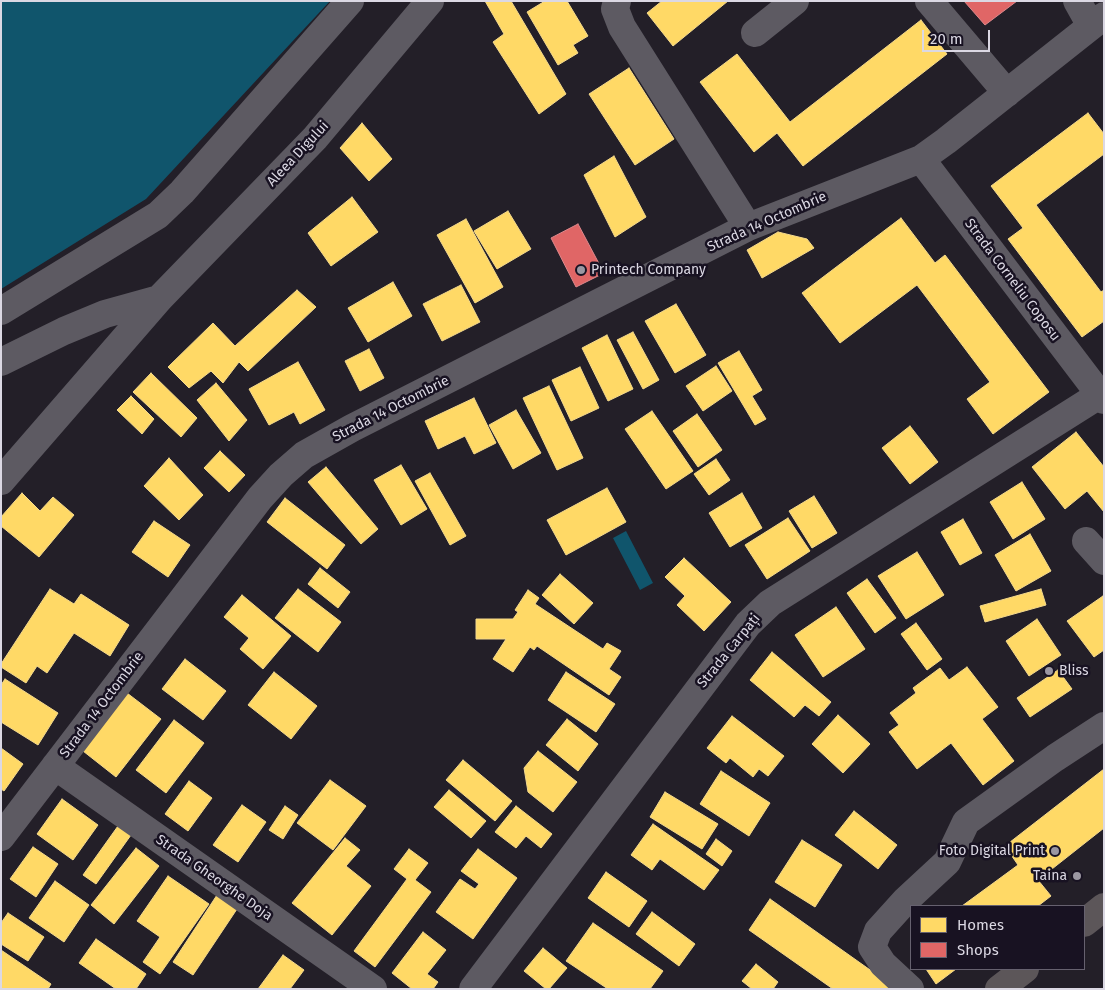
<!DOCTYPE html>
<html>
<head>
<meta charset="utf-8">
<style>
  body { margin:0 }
  #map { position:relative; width:1105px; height:990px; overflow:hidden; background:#231f28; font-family:"Fira Sans",sans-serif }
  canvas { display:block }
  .frame { position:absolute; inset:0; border:2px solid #dbd8e3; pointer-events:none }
  .legend { position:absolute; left:910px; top:905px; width:175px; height:65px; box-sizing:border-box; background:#181222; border:1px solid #66616f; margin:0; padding:6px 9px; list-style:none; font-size:15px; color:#dbd8e3 }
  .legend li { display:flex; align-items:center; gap:10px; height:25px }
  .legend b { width:25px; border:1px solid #66616f }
  .scale { position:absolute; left:922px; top:30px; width:68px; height:22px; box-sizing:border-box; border:2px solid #dbd8e3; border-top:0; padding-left:6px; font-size:15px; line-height:18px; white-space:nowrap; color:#dbd8e3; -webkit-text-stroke:4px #181222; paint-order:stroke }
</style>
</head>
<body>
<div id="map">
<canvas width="1105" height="990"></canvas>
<div class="frame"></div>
<ul class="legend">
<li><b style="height:14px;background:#ffd966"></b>Homes</li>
<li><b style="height:14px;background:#e06666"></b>Shops</li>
</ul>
<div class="scale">20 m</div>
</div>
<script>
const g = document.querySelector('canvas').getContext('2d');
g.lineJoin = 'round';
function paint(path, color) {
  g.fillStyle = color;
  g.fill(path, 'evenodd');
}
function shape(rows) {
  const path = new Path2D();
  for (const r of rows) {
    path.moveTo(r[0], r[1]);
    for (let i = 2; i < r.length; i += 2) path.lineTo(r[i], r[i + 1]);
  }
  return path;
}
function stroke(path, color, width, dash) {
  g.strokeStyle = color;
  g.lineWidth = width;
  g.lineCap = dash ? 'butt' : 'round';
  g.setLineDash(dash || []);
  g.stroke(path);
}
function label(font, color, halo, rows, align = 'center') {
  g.font = font + ' "Fira Sans",sans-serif';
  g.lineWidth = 5;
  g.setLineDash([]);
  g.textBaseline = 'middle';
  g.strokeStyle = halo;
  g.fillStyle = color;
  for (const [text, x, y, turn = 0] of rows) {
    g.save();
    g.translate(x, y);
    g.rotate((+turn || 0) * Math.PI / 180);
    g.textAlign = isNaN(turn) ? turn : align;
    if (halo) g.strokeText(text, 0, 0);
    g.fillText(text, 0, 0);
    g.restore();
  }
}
const water = shape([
  [1,1,330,1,146,199,1,289],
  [626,531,653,583,640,590,613,538]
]);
const homes = shape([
  [485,1,511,1,566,94,539,114,493,42,504,34,485,1],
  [545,1,567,1,588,36,573,45,578,53,558,65,527,12,545,1],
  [662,1,728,1,673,46,647,13,662,1],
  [921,20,947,54,803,166,777,133,754,152,700,82,737,54,790,122,921,20],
  [629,68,674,139,635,165,589,94,629,68],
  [1088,113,1104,134,1104,154,1036,205,1101,292,1104,290,1104,321,1082,337,1008,239,1023,228,991,186,1088,113],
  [362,123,392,159,369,181,340,148,362,123],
  [614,156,646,217,615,237,584,175,614,156],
  [352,197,378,232,331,266,308,233,352,197],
  [508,211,531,249,497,269,474,231,508,211],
  [901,218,935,263,945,255,1049,392,993,434,967,399,990,382,917,285,840,343,802,293,901,218],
  [466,219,503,287,475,303,437,235,466,219],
  [778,232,807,239,814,248,762,278,747,250,778,232],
  [393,282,412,316,368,342,348,308,393,282],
  [461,285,480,322,442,341,423,304,461,285],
  [297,290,316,307,248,371,239,362,223,383,211,371,189,388,168,367,213,323,235,346,297,290],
  [676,304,706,355,675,373,645,321,676,304],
  [633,332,659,380,643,389,617,340,633,332],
  [607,335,633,389,608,401,582,348,607,335],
  [369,349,384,378,360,391,345,361,369,349],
  [739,351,762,390,752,396,766,419,755,425,718,363,739,351],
  [298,362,325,410,300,424,294,412,269,425,249,389,298,362],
  [716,366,732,391,703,411,686,386,716,366],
  [580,367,599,408,571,421,552,380,580,367],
  [151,373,197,418,181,437,133,392,151,373],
  [216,383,247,420,229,441,197,400,216,383],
  [549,386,583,458,557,470,523,398,549,386],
  [131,396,154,419,142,434,117,410,131,396],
  [474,398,496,443,474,454,465,436,438,449,425,421,474,398],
  [516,410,541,453,513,469,489,425,516,410],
  [652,411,693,471,666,489,625,429,652,411],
  [697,414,722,450,698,467,673,431,697,414],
  [910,426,938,462,910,484,882,448,910,426],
  [1076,432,1104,467,1104,512,1087,491,1065,509,1032,467,1076,432],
  [220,451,245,475,229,492,204,468,220,451],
  [169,458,203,495,179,520,144,486,169,458],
  [716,459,730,480,709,495,694,474,716,459],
  [401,465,427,509,401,525,374,480,401,465],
  [326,467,378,529,361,544,308,482,326,467],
  [430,473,466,536,450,545,415,481,430,473],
  [1022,482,1045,519,1013,539,990,502,1022,482],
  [607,488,626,522,566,555,547,520,607,488],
  [22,493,40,511,53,497,74,515,39,557,1,526,1,517,22,493],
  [742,493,762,528,730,547,709,513,742,493],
  [814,496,837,533,812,548,789,511,814,496],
  [285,498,345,545,327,569,267,522,285,498],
  [788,518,810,551,767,579,745,545,788,518],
  [963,519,982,553,960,565,941,532,963,519],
  [154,521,190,545,168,577,132,552,154,521],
  [1030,534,1051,571,1016,591,995,555,1030,534],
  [917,552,944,595,906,619,878,576,917,552],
  [684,558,731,602,704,631,677,605,685,596,665,577,684,558],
  [320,568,350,592,338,608,308,584,320,568],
  [560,574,593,603,574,624,542,595,560,574],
  [867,579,896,618,875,633,847,593,867,579],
  [50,589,74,604,81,594,129,625,110,656,74,633,47,673,37,666,26,683,1,667,1,664,50,589],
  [298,589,341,622,318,652,275,618,298,589],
  [1041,589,1046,605,985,622,980,606,1041,589],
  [528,590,539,598,535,604,603,649,607,643,621,651,609,669,621,677,609,695,537,646,534,650,530,647,513,672,493,659,506,639,476,639,476,619,513,619,518,612,515,610,528,590],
  [242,595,291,636,263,669,240,649,249,638,224,617,242,595],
  [1103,596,1104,650,1094,657,1067,621,1103,596],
  [836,607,865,649,823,677,795,635,836,607],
  [1037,619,1061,655,1029,676,1006,641,1037,619],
  [916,623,942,659,927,670,901,634,916,623],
  [772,652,831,702,819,716,805,705,794,717,750,680,772,652],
  [185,659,226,691,203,720,162,689,185,659],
  [967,667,998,707,982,719,1014,761,983,785,951,743,917,769,889,732,899,725,890,713,916,693,913,688,940,668,949,680,967,667],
  [1058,670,1072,689,1030,717,1017,698,1058,670],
  [274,672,317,706,291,739,248,705,274,672],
  [566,672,615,704,596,732,548,700,566,672],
  [5,679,58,713,38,745,1,722,1,685,5,679],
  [127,693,161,719,116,777,83,751,127,693],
  [838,715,870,744,843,773,812,744,838,715],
  [732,716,784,756,768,776,759,769,753,777,730,758,726,763,707,748,732,716],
  [567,719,598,744,578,771,546,745,567,719],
  [174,720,204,743,166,793,136,770,174,720],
  [1,748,23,764,4,791,1,789,1,748],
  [538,751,577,782,553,812,528,792,524,768,538,751],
  [463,760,512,801,495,821,446,780,463,760],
  [1104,769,1104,828,1038,880,1051,896,1038,906,962,906,1018,865,1005,846,1104,769],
  [721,771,770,803,749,836,700,804,721,771],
  [330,780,366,806,333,850,297,823,330,780],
  [189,781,212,798,188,831,165,814,189,781],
  [449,790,486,821,471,838,434,807,449,790],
  [665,792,718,824,702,849,650,817,665,792],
  [62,799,98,825,73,860,37,834,62,799],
  [242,805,266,822,238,862,213,845,242,805],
  [285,806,298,815,283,839,269,830,285,806],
  [516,806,552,834,541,848,526,836,516,848,495,832,516,806],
  [854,811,897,845,878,869,835,835,854,811],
  [653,824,719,870,704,890,660,859,652,870,631,855,653,824],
  [118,826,131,835,96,884,83,875,118,826],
  [345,838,360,850,346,866,371,886,332,935,292,903,345,838],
  [716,839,732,851,722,866,706,854,716,839],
  [802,840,842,865,815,907,775,882,802,840],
  [33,847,58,864,36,897,10,879,33,847],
  [136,848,159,866,114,924,91,905,136,848],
  [409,849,428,863,415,880,431,892,375,967,354,951,407,879,394,869,409,849],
  [478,849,517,878,473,939,436,912,460,879,475,889,479,884,461,871,478,849],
  [606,872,647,901,629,927,588,898,606,872],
  [168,876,209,904,160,974,143,962,160,937,137,921,168,876],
  [55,881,89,905,64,942,29,918,55,881],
  [217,895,237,909,193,975,173,962,217,895],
  [770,899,897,989,833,989,749,930,770,899],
  [652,912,695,944,679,966,636,934,652,912],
  [8,913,44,937,28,961,1,944,1,923,8,913],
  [593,923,663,971,650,989,608,989,566,961,593,923],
  [423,932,446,950,427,974,438,982,433,989,412,989,392,973,423,932],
  [96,939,146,974,136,989,116,989,79,963,96,939],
  [543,948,567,968,549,989,546,989,524,971,543,948],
  [1,950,51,984,48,989,1,989,1,950],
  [283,955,304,970,290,989,258,989,283,955],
  [756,964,778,982,773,989,752,989,742,981,756,964],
  [926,969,956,969,936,984,926,969]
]);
const shops = shape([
  [964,1,1017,1,985,25,964,1],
  [578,224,604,273,576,287,551,238,578,224]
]);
const minor = shape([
  [617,1,615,9,622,27,748,227],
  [929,1,1007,93],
  [1077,1,1091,26],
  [755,33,795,1],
  [921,159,1104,400],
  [1,311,158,215,182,192,350,1],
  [1,362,64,331,105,314,159,299],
  [1,481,159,299,315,138,430,1],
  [1086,541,1104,561],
  [55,766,373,989],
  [1,837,260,498,281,475,304,455,352,428,748,227,921,159,946,141,1104,16],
  [473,989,748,624,770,603,1104,392],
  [910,989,883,964,872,947,878,931,906,900,947,862,966,822,1055,758,1104,726]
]);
const major = shape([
  [1084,923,1104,907],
  [999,989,1025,969]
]);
const markers = [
  [581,270,5,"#9b97a2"],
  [1049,671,5,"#9b97a2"],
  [1055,851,5,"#9b97a2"],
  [1077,876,5,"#9b97a2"]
];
const streetNames = [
  ["Aleea Digului",298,154,-47],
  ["Strada 14 Octombrie",767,222,-24],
  ["Strada Corneliu Coposu",1012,280,53],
  ["Strada 14 Octombrie",391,409,-27],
  ["Strada Carpați",729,651,-51],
  ["Strada 14 Octombrie",102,705,-53],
  ["Strada Gheorghe Doja",214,878,35]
];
const poiNames = [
  ["Printech Company",591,270],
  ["Bliss",1059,671],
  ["Foto Digital Print",1045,851,"right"],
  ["Taina",1067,876,"right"]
];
paint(water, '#10556c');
paint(homes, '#ffd966');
stroke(homes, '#f4d98c', 1);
paint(shops, '#e06666');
stroke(shops, '#de888c', 1);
stroke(minor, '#5d5a62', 28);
stroke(major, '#5c5659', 28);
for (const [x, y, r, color] of markers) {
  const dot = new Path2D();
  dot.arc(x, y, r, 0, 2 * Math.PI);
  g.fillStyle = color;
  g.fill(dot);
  stroke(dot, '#181222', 2);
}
label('14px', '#dbd8e3', '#181222', streetNames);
label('14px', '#dbd8e3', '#181222', poiNames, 'left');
</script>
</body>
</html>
